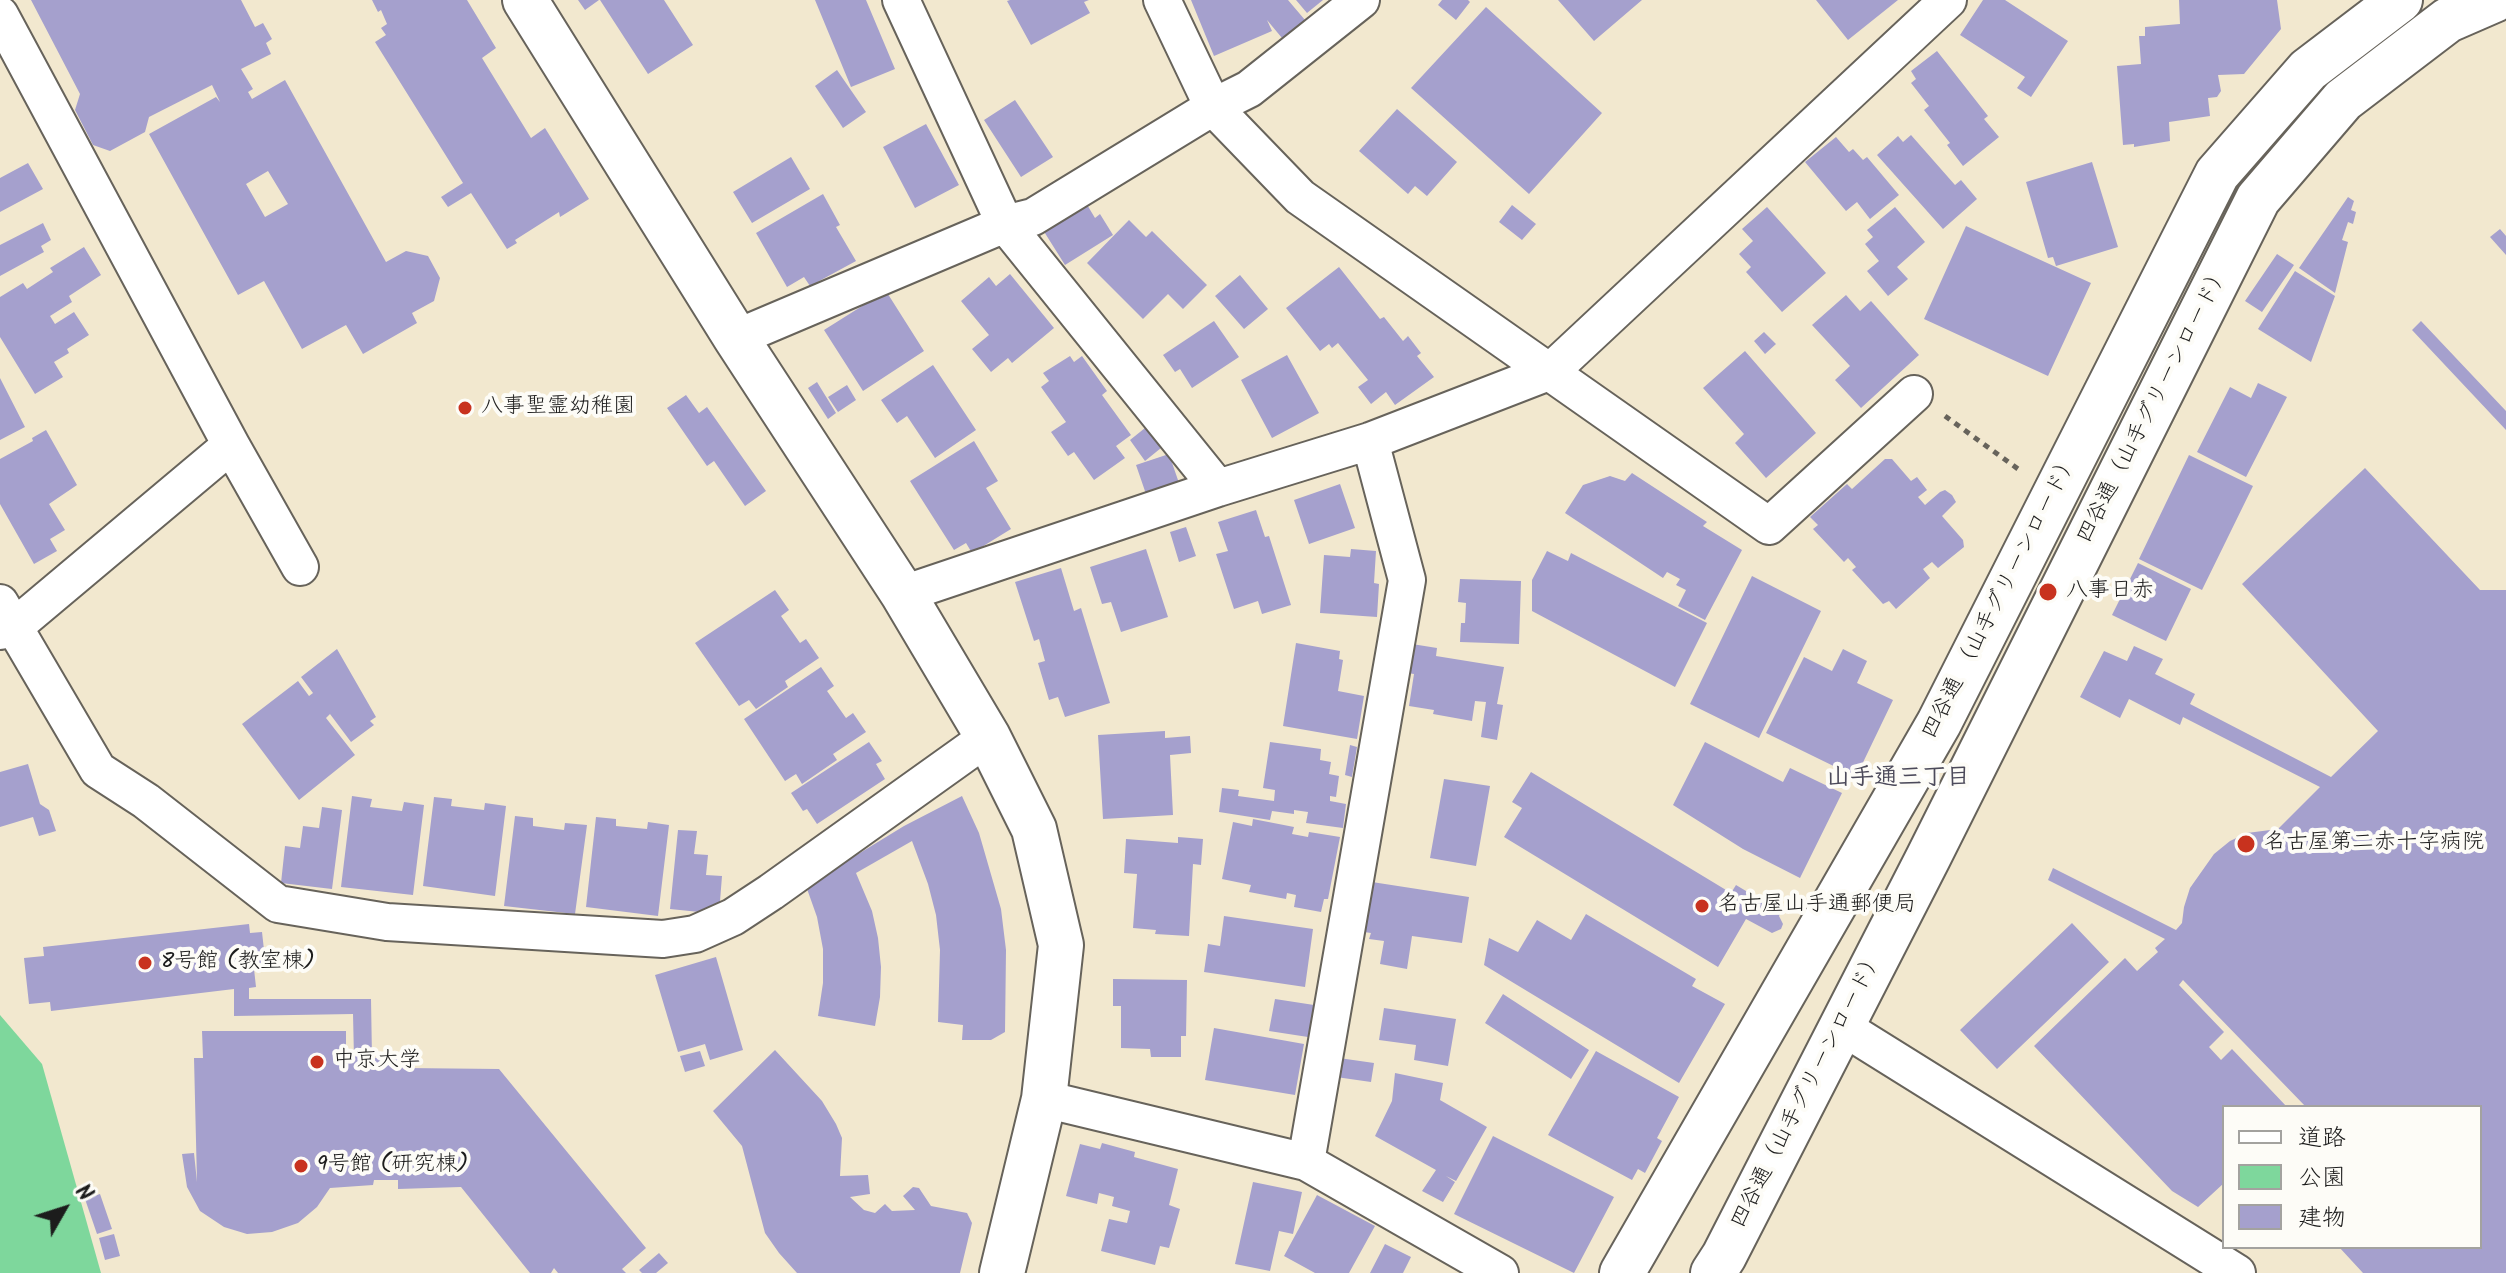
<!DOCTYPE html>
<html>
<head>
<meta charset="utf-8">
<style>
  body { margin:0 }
  #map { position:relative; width:2506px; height:1273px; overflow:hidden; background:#f2e8cf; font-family:Kalam,"Klee One",sans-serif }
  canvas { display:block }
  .legend { position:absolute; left:2222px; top:1105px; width:260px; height:144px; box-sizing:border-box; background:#fdfcf7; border:2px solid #a3a29f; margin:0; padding:10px 14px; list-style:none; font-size:24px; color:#1c1c1c }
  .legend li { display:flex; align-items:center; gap:16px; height:40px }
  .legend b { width:40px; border:2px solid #a3a29f }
  .north { position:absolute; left:24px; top:1169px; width:80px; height:80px; -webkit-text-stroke:6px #fdfcf7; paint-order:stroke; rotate:51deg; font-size:22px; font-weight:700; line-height:32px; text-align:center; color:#1c1c1c }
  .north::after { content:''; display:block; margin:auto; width:28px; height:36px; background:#1c1c1c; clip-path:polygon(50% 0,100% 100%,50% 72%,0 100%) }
</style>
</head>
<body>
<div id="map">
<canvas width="2506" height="1273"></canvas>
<ul class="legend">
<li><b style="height:10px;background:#fff"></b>道路</li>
<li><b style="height:22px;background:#7ed79c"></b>公園</li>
<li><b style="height:22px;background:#a5a0cd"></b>建物</li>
</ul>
<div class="north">N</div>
</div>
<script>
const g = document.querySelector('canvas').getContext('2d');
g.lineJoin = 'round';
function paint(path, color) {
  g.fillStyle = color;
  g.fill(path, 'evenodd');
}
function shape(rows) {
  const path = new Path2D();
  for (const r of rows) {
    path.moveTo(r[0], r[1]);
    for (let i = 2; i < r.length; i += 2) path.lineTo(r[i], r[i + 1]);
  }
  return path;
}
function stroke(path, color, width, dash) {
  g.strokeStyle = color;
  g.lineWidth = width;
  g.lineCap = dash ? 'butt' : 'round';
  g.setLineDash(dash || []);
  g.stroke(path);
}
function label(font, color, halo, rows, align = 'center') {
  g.font = font + ' Kalam,"Klee One",sans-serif';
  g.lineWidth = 8;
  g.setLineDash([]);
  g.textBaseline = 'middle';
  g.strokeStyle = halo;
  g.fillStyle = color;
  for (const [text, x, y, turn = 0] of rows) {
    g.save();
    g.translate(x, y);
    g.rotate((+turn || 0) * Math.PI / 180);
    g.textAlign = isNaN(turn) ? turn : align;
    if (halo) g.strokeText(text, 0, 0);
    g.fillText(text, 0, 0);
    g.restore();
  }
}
const green = shape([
  [0,1015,42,1064,101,1273,0,1273]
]);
const building = shape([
  [31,0,241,0,255,27,263,23,272,39,266,43,271,54,241,69,253,89,248,92,252,99,285,80,386,262,406,251,428,256,440,278,434,301,412,313,417,323,363,354,346,325,302,349,264,281,238,295,149,134,216,97,220,102,212,85,149,117,145,132,110,151,93,145,75,110,80,94],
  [268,171,288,204,265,217,246,184],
  [372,0,467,0,496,48,482,58,531,138,545,128,589,199,560,217,559,212,515,240,517,243,507,249,471,193,448,207,441,197,463,183,375,42,386,35,381,28,387,24,381,10,378,12],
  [578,0,599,0,585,10],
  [600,0,664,0,693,45,648,74],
  [815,0,866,0,895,69,851,87],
  [1010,0,1089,0,1084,2,1090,13,1031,45,1007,1],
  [1191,0,1288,0,1305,20,1282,38,1267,20,1272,31,1214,56],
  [1296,0,1323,0,1307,13],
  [1442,0,1468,0,1470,2,1456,20,1438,5],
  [1558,0,1642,0,1594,41],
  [1816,0,1898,0,1848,40],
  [1983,0,2005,0,2068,41,2031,97,2017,88,2025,77,1960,35],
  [2179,0,2277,0,2281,29,2244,74,2218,75,2221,91,2217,97,2208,98,2210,116,2169,122,2170,141,2134,147,2134,144,2123,145,2117,66,2141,64,2139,36,2145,36,2145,27,2180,24],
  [1486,7,1602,113,1529,194,1411,88],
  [1937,51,1988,116,1984,119,1999,137,1963,166,1947,145,1950,143,1924,110,1929,106,1911,83,1916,79,1911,71],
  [837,70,866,112,843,128,815,86],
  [1015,100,1053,157,1021,177,984,120],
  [1397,109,1457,162,1427,196,1415,186,1408,194,1359,151],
  [926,124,959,185,915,208,883,147],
  [1911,135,1955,185,1961,180,1977,199,1943,229,1877,155,1898,136,1903,142],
  [1836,137,1849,152,1853,149,1863,160,1867,157,1899,195,1870,219,1857,202,1846,211,1805,162],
  [791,157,810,189,752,223,733,192],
  [2092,162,2118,247,2056,266,2053,257,2048,258,2026,182],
  [28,163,43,189,0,212,0,178],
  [823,194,840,225,836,227,856,261,810,286,804,277,787,287,756,233],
  [2348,197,2354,201,2351,210,2356,212,2353,224,2348,222,2342,240,2348,242,2335,293,2299,268],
  [1086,203,1095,218,1100,214,1113,235,1065,265,1043,230],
  [1512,205,1536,224,1522,240,1499,222],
  [1767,207,1826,273,1782,312,1746,272,1751,267,1739,254,1753,241,1742,229],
  [1895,207,1925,242,1897,267,1908,279,1888,296,1867,271,1879,261,1865,244,1873,237,1867,230],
  [1129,220,1146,237,1152,231,1207,285,1183,309,1168,294,1143,319,1087,263],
  [43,223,51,240,41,246,44,252,0,276,0,245],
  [1966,226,2091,283,2048,376,1924,319],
  [2500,229,2506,236,2506,255,2490,237],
  [84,247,101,275,69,296,72,302,50,316,55,324,74,312,89,335,67,349,69,353,54,362,63,377,35,394,0,337,0,297,23,283,27,289,53,272,50,268],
  [2277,254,2294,265,2262,312,2245,301],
  [1339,267,1380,319,1384,317,1403,341,1408,336,1421,353,1417,356,1434,377,1395,405,1386,392,1371,404,1358,387,1368,380,1338,343,1332,348,1329,344,1320,351,1286,308],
  [2295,271,2335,296,2311,362,2258,329],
  [1010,274,1054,328,1012,363,1008,358,991,372,972,349,989,335,961,301,989,277,996,286],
  [1240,275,1268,309,1244,329,1215,296],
  [886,291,924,351,863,391,824,330],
  [1846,295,1860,311,1871,301,1919,355,1861,408,1835,380,1850,366,1812,325],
  [1214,321,1239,357,1192,388,1180,369,1175,372,1163,355],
  [2421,321,2506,411,2506,430,2412,330],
  [1764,332,1776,344,1765,354,1754,341],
  [1745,351,1816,433,1766,478,1735,443,1744,434,1703,388],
  [1287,355,1319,413,1272,438,1241,380],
  [1070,356,1074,362,1082,356,1107,391,1102,395,1131,435,1116,446,1125,458,1094,480,1074,452,1068,456,1051,432,1066,422,1041,387,1049,381,1043,373],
  [933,365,976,430,935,458,907,416,897,423,881,400],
  [0,378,25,427,0,440],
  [817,382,836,413,828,419,808,388],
  [2258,383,2287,397,2246,477,2197,452,2230,387,2251,398],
  [847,385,856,400,838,412,828,397],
  [686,395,699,413,707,407,766,491,745,506,714,461,707,466,667,408],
  [1145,428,1161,448,1145,461,1130,440],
  [46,430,77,485,49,504,65,530,50,539,57,551,34,564,0,504,0,459,33,441,32,438],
  [974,441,998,481,986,488,1011,529,972,553,966,543,954,550,910,481],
  [1169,454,1179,483,1146,494,1136,465],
  [2189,455,2253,486,2202,590,2139,559],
  [1885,459,1892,459,1911,481,1917,477,1927,490,1918,497,1925,505,1940,492,1945,490,1952,495,1956,502,1942,516,1963,540,1964,547,1938,568,1932,562,1923,569,1930,578,1896,609,1889,601,1883,604,1852,570,1856,567,1848,558,1844,562,1813,529,1818,525,1810,517,1847,484,1852,489],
  [2365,468,2480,590,2506,590,2506,1273,2363,1273,2339,1247,2480,1247,2480,1107,2306,1107,2183,980,2179,985,2224,1032,2209,1047,2221,1060,2232,1049,2287,1107,2224,1107,2224,1183,2198,1207,2172,1191,2034,1046,2125,958,2137,971,2158,952,2155,948,2165,939,2048,880,2053,868,2176,930,2182,923,2184,907,2190,888,2214,854,2230,841,2247,833,2278,829,2320,787,2183,717,2180,725,2129,699,2120,718,2080,697,2104,651,2127,661,2134,646,2163,659,2155,674,2195,694,2190,704,2331,777,2378,731,2242,584],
  [1632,473,1707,522,1703,526,1742,550,1705,620,1678,606,1686,590,1676,585,1680,579,1667,572,1663,578,1565,513,1583,485,1610,476,1625,481],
  [1340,484,1355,528,1309,544,1294,500],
  [1256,510,1265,537,1269,536,1291,605,1262,614,1258,601,1234,609,1216,554,1228,551,1218,522],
  [1186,527,1196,556,1179,562,1170,532],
  [1146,549,1168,617,1121,632,1111,602,1102,604,1090,567],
  [1351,549,1376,551,1374,583,1379,584,1377,617,1320,613,1324,555,1350,557],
  [1547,551,1568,561,1571,553,1707,623,1675,687,1532,611,1532,580],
  [2138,563,2191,589,2166,641,2112,615],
  [1061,568,1074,611,1081,608,1110,703,1065,717,1058,697,1049,700,1038,663,1045,661,1039,639,1034,641,1015,582],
  [1752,576,1821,611,1759,738,1690,704],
  [1460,579,1521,581,1519,644,1460,642,1461,623,1465,623,1466,603,1458,602],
  [775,590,789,610,781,616,800,643,806,639,819,658,785,681,788,687,756,709,749,700,739,706,695,643],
  [1296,643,1340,651,1339,659,1343,660,1338,691,1364,696,1357,739,1283,726],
  [1412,644,1437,648,1436,656,1504,667,1497,704,1503,705,1497,740,1481,737,1486,702,1475,701,1472,721,1433,714,1434,710,1409,706,1414,674,1407,673],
  [337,649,376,717,370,721,374,725,351,742,330,714,326,718,355,755,299,800,242,724,298,681,309,696,313,693,301,677],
  [1843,649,1867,661,1857,683,1893,700,1856,777,1766,733,1804,657,1832,671],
  [821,667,834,686,827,691,846,718,853,713,866,732,833,754,837,760,802,784,796,774,785,781,744,719],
  [1165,731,1165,738,1190,736,1191,753,1170,755,1173,815,1103,819,1098,735],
  [869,742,882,761,876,764,885,779,817,824,807,809,803,811,791,793],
  [1270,742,1321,749,1320,760,1331,762,1329,774,1339,776,1336,797,1330,796,1330,801,1346,804,1343,828,1306,823,1308,812,1294,810,1294,814,1272,811,1270,820,1219,812,1222,788,1239,790,1238,796,1274,801,1275,790,1263,788],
  [1705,742,1783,782,1790,768,1842,793,1800,878,1743,849,1673,805],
  [1350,745,1357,747,1352,777,1345,775],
  [28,764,40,804,49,810,56,831,39,836,33,817,0,827,0,772],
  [1531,772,1731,893,1736,885,1781,912,1779,916,1783,924,1781,929,1772,933,1746,919,1718,967,1504,837,1522,808,1512,802],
  [1444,779,1490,786,1476,866,1430,858],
  [352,796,372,799,370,807,402,811,404,802,424,805,413,895,341,887],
  [962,796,979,833,1001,909,1006,950,1005,1032,991,1040,962,1040,963,1025,938,1022,940,950,936,915,928,884,912,841,856,873,872,911,878,938,881,967,880,997,875,1026,818,1016,823,983,823,949,817,917,806,886,904,826],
  [434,797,452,799,451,806,484,810,485,803,506,806,495,896,423,886],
  [322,807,342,810,332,889,281,883,285,846,300,848,303,826,319,828],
  [515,816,533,818,533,826,564,830,565,823,587,825,575,914,504,906],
  [596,817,616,819,616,826,647,829,648,822,669,825,658,916,586,907],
  [1253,819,1294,827,1292,834,1308,837,1309,832,1340,837,1328,899,1324,899,1321,912,1294,907,1296,895,1287,893,1286,899,1249,892,1251,885,1222,879,1233,822,1252,826],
  [678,830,697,831,694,854,708,855,706,875,722,876,719,914,670,909],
  [1178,837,1203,839,1201,865,1193,864,1189,936,1155,934,1156,930,1133,928,1137,874,1124,873,1126,839,1178,843],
  [1372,882,1469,897,1462,943,1412,936,1407,969,1380,964,1384,941,1369,939,1371,933,1364,932],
  [1586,914,1696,979,1692,986,1725,1004,1679,1083,1484,965,1489,938,1518,952,1537,920,1571,940],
  [1224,916,1313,929,1305,987,1204,972,1208,944,1220,946],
  [2072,923,2109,962,1997,1069,1960,1030],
  [249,924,250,933,262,932,266,968,254,969,256,987,249,988,249,999,371,999,372,1058,406,1057,405,1068,499,1069,646,1248,622,1269,626,1273,558,1273,554,1268,551,1273,530,1273,461,1187,398,1189,398,1180,374,1180,373,1185,330,1188,317,1207,298,1223,272,1232,247,1234,224,1227,200,1211,187,1187,182,1154,194,1153,197,1182,194,1058,203,1058,202,1031,346,1031,346,1058,354,1058,353,1014,234,1016,234,989,51,1011,50,1002,29,1004,24,958,44,956,43,947],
  [716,957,743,1050,710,1060,705,1044,678,1052,655,975],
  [1113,979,1187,980,1186,1036,1181,1036,1181,1057,1151,1057,1150,1049,1121,1048,1121,1006,1113,1006],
  [1503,994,1589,1050,1571,1079,1485,1023],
  [1275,999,1314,1005,1308,1037,1269,1031],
  [1384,1008,1456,1019,1448,1066,1414,1060,1416,1045,1379,1040],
  [1214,1028,1304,1044,1295,1095,1205,1080],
  [775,1050,822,1101,836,1124,842,1138,840,1176,868,1175,870,1194,850,1197,864,1210,875,1213,885,1204,892,1211,915,1210,903,1196,913,1187,919,1188,931,1206,967,1213,972,1223,960,1273,797,1273,779,1253,765,1233,742,1146,713,1111],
  [700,1051,705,1066,685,1072,680,1056],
  [1596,1051,1679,1097,1657,1138,1662,1141,1645,1173,1638,1169,1632,1180,1548,1135],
  [1339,1058,1374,1063,1371,1082,1336,1077],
  [1395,1073,1443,1083,1440,1100,1487,1127,1456,1181,1446,1176,1455,1182,1443,1202,1422,1191,1436,1170,1375,1136,1392,1101],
  [1493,1136,1614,1197,1574,1273,1454,1214],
  [1102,1143,1135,1152,1134,1157,1178,1169,1169,1205,1180,1209,1169,1248,1160,1246,1155,1265,1101,1251,1109,1219,1127,1223,1130,1211,1112,1206,1114,1197,1099,1193,1097,1204,1066,1196,1080,1144,1100,1149],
  [1253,1182,1302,1192,1293,1234,1279,1231,1270,1271,1235,1264],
  [100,1194,112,1229,97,1234,85,1199],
  [1317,1195,1375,1226,1349,1273,1315,1273,1284,1256],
  [114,1234,120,1256,105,1260,99,1238],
  [1385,1244,1411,1257,1403,1273,1370,1273],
  [659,1253,668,1263,656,1273,642,1273,639,1270]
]);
const path = shape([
  [1945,416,2018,469]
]);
const street = shape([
  [901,0,1005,224,1218,488],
  [1162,0,1213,107,1300,197,1769,526,1914,394],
  [0,15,231,445,300,567],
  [736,338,1005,224,1033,217,1213,107,1249,89,1361,0],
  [903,594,1218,488,1370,441,1551,371,1948,0],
  [0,603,98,770,146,801,278,904,387,922,663,939,695,934,733,917,771,892,988,737],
  [0,631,13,628,231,445],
  [1841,1026,2237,1273],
  [1044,1099,1306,1162,1500,1273],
  [1306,1162,1407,580,1370,441]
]);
const secondary = shape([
  [525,0,736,338,903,594,988,737,1034,829,1061,945,1044,1099,1002,1273],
  [1622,1273,1939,723,2217,174,2308,70,2400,0],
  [1713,1273,1724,1256,1928,858,2258,199,2343,100,2448,20,2494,0]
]);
const markers = [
  [465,408,8,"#c8321e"],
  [2048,592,10,"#c8321e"],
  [2246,844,10,"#c8321e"],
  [1702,906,8,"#c8321e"],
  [145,963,8,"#c8321e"],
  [317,1062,8,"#c8321e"],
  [301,1166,8,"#c8321e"]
];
const streetNames = [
  ["四谷通（山手グリーンロード）",2155,405,-63],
  ["四谷通 （山手グリーンロード）",2002,597,-63],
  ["四谷通（山手グリーンロード）",1809,1090,-63]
];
const poiNames = [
  ["八事聖霊幼稚園",481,408],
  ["八事日赤",2066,592],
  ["名古屋第二赤十字病院",2264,844],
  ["名古屋山手通郵便局",1718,906],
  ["8号館 (教室棟)",161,963],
  ["中京大学",333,1062],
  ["9号館 (研究棟)",317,1166]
];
const neighbourhoodNames = [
  ["山手通三丁目",1898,780]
];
paint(green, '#7ed79c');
paint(building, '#a5a0cd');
stroke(street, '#67635b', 40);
stroke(secondary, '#67635b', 48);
stroke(path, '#67635b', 5, [6, 6]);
stroke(street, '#fff', 36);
stroke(secondary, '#fff', 44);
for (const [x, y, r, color] of markers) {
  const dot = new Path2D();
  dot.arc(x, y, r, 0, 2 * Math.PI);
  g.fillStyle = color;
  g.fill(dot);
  stroke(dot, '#fdfcf7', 3);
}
label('22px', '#1c1c1c', '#fdfcf7', streetNames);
label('22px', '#1c1c1c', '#fdfcf7', poiNames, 'left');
label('bold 24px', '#4c4a5a', '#fdfcf7', neighbourhoodNames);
</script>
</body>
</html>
